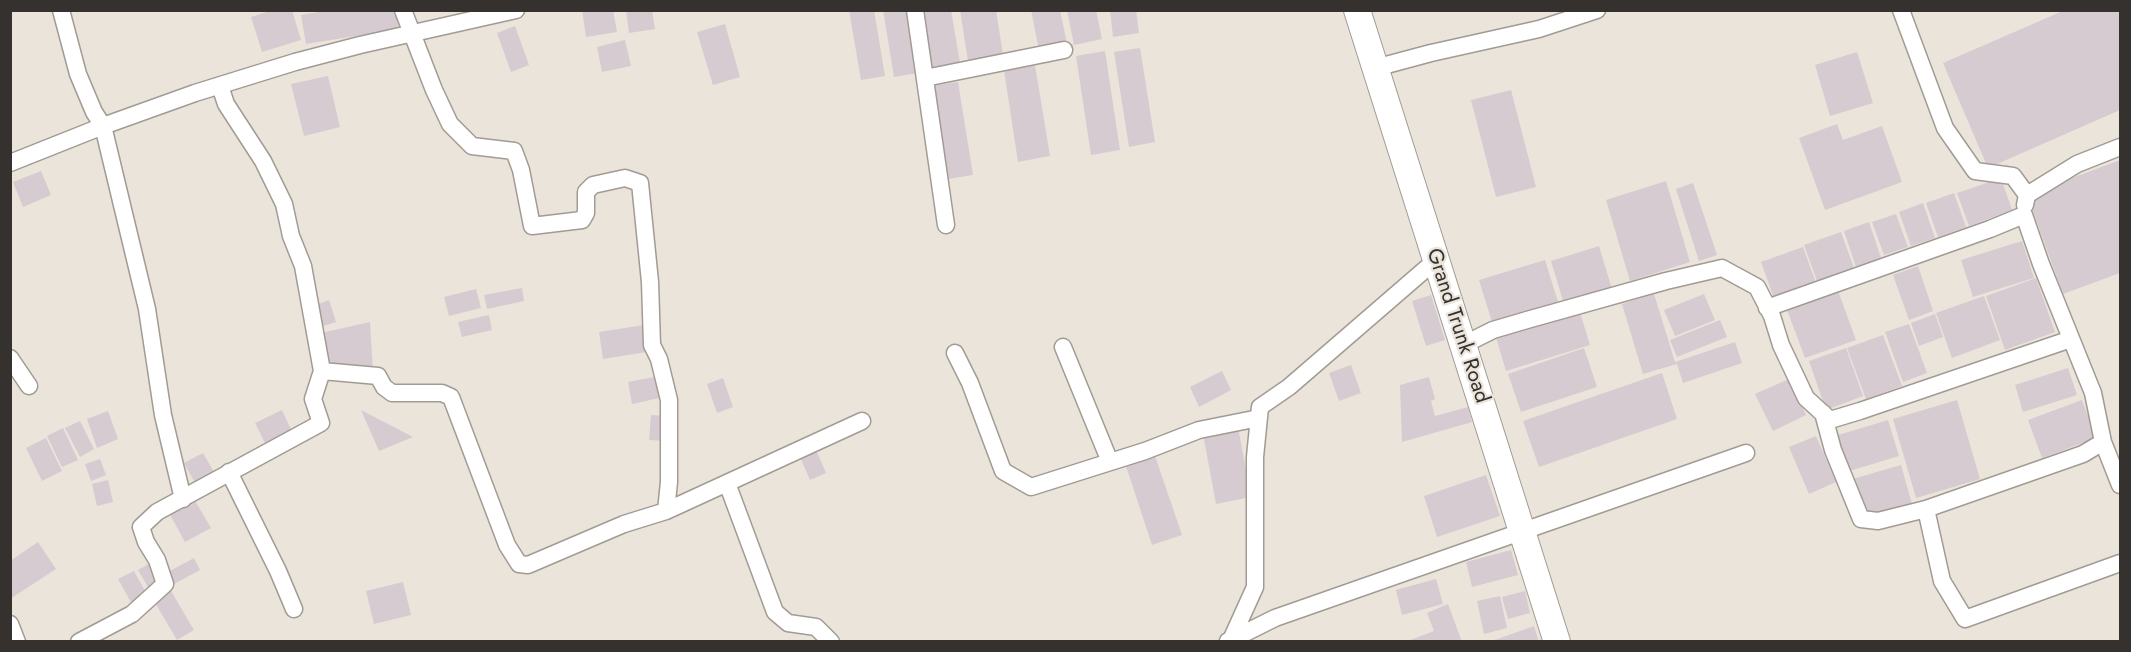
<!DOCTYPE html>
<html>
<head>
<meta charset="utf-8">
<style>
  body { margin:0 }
  #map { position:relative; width:2131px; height:652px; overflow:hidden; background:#ebe4db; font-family:Jost,sans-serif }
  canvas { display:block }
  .frame { position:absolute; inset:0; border:12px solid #34312e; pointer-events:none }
</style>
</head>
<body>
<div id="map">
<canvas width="2131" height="652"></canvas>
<div class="frame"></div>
</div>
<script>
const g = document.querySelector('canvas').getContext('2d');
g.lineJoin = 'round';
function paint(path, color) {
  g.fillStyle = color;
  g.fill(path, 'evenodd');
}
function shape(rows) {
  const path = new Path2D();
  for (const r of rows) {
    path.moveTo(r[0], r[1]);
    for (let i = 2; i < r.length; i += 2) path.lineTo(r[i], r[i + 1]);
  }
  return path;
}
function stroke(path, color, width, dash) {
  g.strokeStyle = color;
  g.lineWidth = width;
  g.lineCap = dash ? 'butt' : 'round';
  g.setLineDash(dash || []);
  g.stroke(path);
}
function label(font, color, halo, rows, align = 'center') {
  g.font = font + ' Jost,sans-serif';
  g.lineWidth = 4.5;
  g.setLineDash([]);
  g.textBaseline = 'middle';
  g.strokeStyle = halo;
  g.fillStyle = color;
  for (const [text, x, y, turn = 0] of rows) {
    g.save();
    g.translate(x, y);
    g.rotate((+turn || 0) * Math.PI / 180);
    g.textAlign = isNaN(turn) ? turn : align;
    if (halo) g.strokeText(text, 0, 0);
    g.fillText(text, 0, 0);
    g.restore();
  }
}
const building = shape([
  [273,10,292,10,301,40,262,52,251,17],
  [330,10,396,10,399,29,306,44,301,15],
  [582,10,613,10,617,32,586,37],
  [626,10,652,10,655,29,629,33],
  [849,10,874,10,885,76,861,80],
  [883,10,908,10,918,73,894,77],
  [920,10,951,10,960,63,929,68],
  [960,10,996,10,1003,55,968,61],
  [1031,10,1060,10,1067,44,1039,50],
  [1067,10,1096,10,1102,39,1074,45],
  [1110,10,1136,10,1139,33,1113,37],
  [2065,10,2120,10,2120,110,1988,168,1943,63],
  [725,24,740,77,713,85,697,32],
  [515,26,529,65,511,72,497,33],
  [625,40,631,66,602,72,597,47],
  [1140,48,1155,142,1129,147,1114,52],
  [1105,51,1120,150,1091,155,1076,56],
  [1857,52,1873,103,1830,116,1815,65],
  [1035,65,1050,156,1018,162,1004,70],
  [328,76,340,127,304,136,291,84],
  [958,82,973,175,948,179,933,86],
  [1511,90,1536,187,1496,197,1471,100],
  [1837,124,1843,140,1882,126,1902,182,1825,210,1799,138],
  [2120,160,2120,273,2063,294,2027,195],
  [41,171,51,195,23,207,13,182],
  [2001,178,2012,210,1969,226,1957,193],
  [1666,181,1690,262,1630,281,1606,200],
  [1693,183,1717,255,1699,261,1676,189],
  [1954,193,1966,227,1938,237,1926,203],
  [1923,203,1935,238,1911,246,1899,212],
  [1896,214,1908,247,1884,255,1872,222],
  [1869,222,1881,258,1856,267,1844,231],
  [1841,232,1854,268,1817,281,1804,245],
  [2022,241,2034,278,1973,297,1961,260],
  [1599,246,1612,289,1564,304,1551,261],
  [1803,247,1816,283,1774,298,1761,262],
  [1545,260,1558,302,1492,322,1479,280],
  [1918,266,1933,311,1909,320,1893,275],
  [2036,278,2055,332,2005,350,1986,296],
  [522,288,524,301,487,309,484,295],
  [1837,288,1856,340,1805,358,1786,307],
  [476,289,481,308,449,316,444,297],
  [1654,294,1675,362,1735,342,1742,363,1683,383,1677,364,1643,374,1622,304],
  [1704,294,1715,320,1675,336,1664,310],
  [1431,295,1445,340,1426,346,1412,301],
  [1984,296,2000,340,1952,358,1936,313],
  [329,300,336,322,323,326,316,305],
  [1579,309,1590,345,1506,371,1495,334],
  [1935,314,1943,337,1919,346,1911,323],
  [489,315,492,330,462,337,458,322],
  [1720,320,1727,337,1677,357,1670,340],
  [370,322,373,372,331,371,321,333],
  [1909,324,1927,373,1903,382,1885,332],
  [644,325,647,352,603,359,599,332],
  [1883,335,1902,386,1866,399,1847,348],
  [1584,348,1597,387,1521,412,1508,374],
  [1846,348,1863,396,1826,410,1809,361],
  [1351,365,1361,393,1339,401,1329,373],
  [2068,368,2077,395,2023,412,2015,385],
  [1222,371,1231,390,1199,407,1190,387],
  [1662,373,1677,419,1539,467,1523,421],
  [660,376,664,397,632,404,628,382],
  [1429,377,1435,399,1431,401,1435,416,1468,407,1472,422,1402,442,1400,385],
  [723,378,733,407,717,413,707,384],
  [1789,379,1806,415,1773,431,1755,394],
  [1957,400,1980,479,1916,498,1893,419],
  [2082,400,2096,438,2042,458,2028,420],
  [282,410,293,434,267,447,255,423],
  [361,410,413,437,379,451],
  [108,411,118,439,97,448,87,419],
  [651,415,667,416,665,441,649,440],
  [1888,420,1899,456,1846,472,1835,436],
  [80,421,94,449,80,457,65,428],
  [1238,427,1251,497,1216,504,1203,434],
  [63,428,78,460,62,467,47,436],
  [1816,436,1836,482,1809,494,1789,447],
  [46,438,62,471,42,481,26,448],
  [816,450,826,473,810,480,800,457],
  [203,453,218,479,199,490,184,463],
  [1154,453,1182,535,1152,545,1125,463],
  [100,459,106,475,91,481,85,464],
  [1901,465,1912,504,1861,519,1849,480],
  [1486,475,1500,516,1437,537,1424,496],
  [108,480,113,502,97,506,92,484],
  [194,499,211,528,185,542,169,513],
  [38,542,56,569,10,599,10,561],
  [1511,550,1518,575,1472,587,1466,562],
  [194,558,200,570,174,584,168,572],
  [152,562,165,584,151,592,138,570],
  [134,571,149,598,133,606,118,579],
  [1436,579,1443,604,1402,615,1396,590],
  [403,582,411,615,374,624,366,591],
  [171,591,194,630,177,640,154,601],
  [1525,591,1530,613,1508,619,1502,597],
  [1500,596,1507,628,1484,634,1477,601],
  [1448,604,1462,642,1405,642,1434,631,1427,613],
  [1534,626,1539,642,1492,642,1492,641]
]);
const minor = shape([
  [61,10,78,74,94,112,103,126,195,93,295,62,360,45,516,10],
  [403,10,434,90,450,124,472,146,514,151,521,170,532,226,582,220,586,213,586,192,593,185,625,178,640,183,650,282,652,345,659,359,669,400,669,482,666,511],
  [915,10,946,225],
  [1901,10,1945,128,1975,171,2013,176,2027,195],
  [1375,68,1431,53,1539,29,1597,10],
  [925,78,1064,50],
  [10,163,103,126,147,309,163,415,183,499],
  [2025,205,2027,195,2077,164,2120,147],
  [1767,308,1990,229,2024,215,2041,264,2093,393,2103,442,2083,454,1926,509,1878,521,1861,519,1833,450,1823,413],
  [1463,345,1493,330,1527,320,1666,281,1722,268,1757,287,1772,316,1781,345,1806,398,1830,420,1860,411,2071,339],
  [1063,347,1110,462],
  [955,353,970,383,1003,471,1031,487,1145,451,1199,430,1259,418],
  [10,358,29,386],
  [322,371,378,376,384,387,392,393,442,393,451,397,507,545,519,564,528,565,624,524,666,511,862,421],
  [2103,442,2120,485],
  [229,472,278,571,294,609],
  [727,483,775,612,788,623,816,627,831,642],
  [1926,509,1942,581,1965,619,2120,563],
  [10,624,17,642],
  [1231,640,1275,618,1746,453],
  [1228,641,1231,640,1255,587,1255,457,1260,407,1289,387,1436,260],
  [79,642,132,614,165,584,157,560,146,542,141,527,157,512,321,423,313,399,322,371,303,266,291,236,284,204,263,161,226,104,220,86]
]);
const primary = shape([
  [1357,10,1557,642]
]);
const streetNames = [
  ["Grand Trunk Road",1457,326,72]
];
paint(building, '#d6cbd1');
stroke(minor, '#a19b93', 19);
stroke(primary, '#a19b93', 28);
stroke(minor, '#fff', 16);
stroke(primary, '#fff', 26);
label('21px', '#34312e', '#ebe4db', streetNames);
</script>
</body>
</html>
